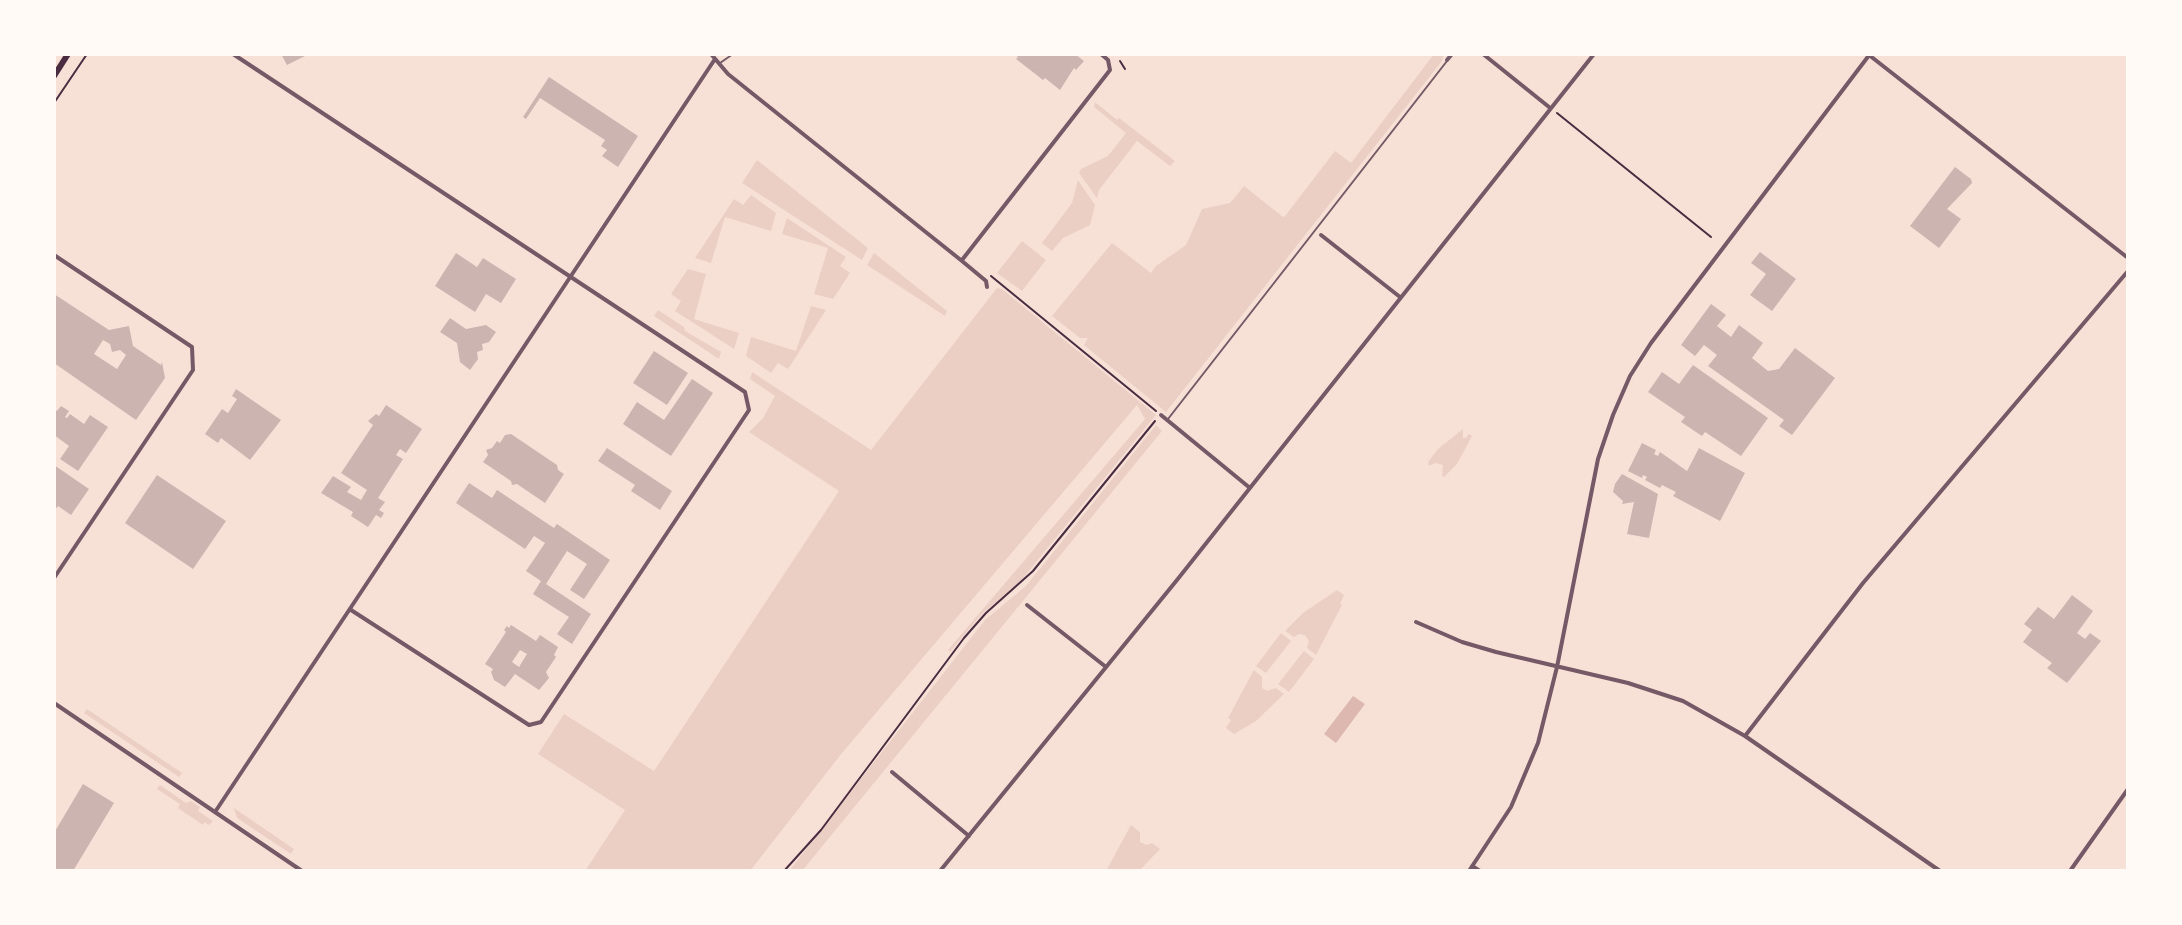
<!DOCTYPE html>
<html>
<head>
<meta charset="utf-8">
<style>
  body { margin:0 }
  #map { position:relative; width:2182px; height:925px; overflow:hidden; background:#f7e1d7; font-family:"Open Sans",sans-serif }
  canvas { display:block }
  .frame { position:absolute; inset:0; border:56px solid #fffaf5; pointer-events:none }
</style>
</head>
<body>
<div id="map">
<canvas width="2182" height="925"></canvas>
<div class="frame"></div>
</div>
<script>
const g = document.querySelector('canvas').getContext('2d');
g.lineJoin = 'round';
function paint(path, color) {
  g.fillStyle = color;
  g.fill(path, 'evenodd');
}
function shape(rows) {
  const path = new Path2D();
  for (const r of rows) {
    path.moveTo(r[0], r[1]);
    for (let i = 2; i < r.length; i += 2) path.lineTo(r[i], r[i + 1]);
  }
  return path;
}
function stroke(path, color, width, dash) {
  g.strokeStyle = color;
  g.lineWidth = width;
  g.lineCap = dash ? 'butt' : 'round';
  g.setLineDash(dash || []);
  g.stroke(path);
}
const green = shape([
  [1434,54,1444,54,1442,61,1166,412,1084,345,1088,338,1080,338,1052,316,1112,243,1151,273,1156,266,1186,245,1202,209,1230,203,1244,186,1283,217,1285,216,1335,151,1351,163],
  [1095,102,1117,120,1119,118,1175,161,1170,166,1137,141,1099,190,1097,198,1079,173,1081,169,1108,156,1126,133,1094,107],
  [757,160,868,248,862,260,742,183],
  [1078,180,1095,205,1090,225,1063,238,1052,251,1042,243,1072,203],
  [751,195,776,213,771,231,725,217,711,263,695,258,734,199,743,205],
  [787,218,846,257,840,266,850,273,833,299,814,294,828,248,782,234],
  [1022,241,1046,260,1022,291,997,273],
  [874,253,947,311,945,316,867,265],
  [688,269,706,274,694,319,739,333,734,349,675,311,681,301,671,294],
  [997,288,1002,289,1156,415,1019,583,982,614,950,652,948,650,1145,419,1137,405,842,753,750,871,585,871,625,810,538,754,564,714,654,771,839,491,749,432,763,418,775,396,750,379,752,372,871,450],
  [811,306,826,310,788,369,778,363,771,373,746,356,751,337,796,351],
  [658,310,684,327,685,331,721,352,719,359,654,316],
  [1156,425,1162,431,802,871,789,871,985,620,1026,586],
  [1463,429,1463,438,1466,438,1469,434,1472,436,1457,464,1444,477,1442,476,1443,465,1436,463,1429,466,1428,462,1438,449],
  [1337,590,1344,595,1340,604,1342,605,1316,655,1307,648,1309,641,1305,635,1299,634,1294,637,1285,631,1303,613],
  [1281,633,1291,641,1266,673,1256,666],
  [1304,651,1314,659,1289,692,1278,684],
  [1254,670,1262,677,1262,688,1267,691,1276,688,1284,694,1256,721,1234,734,1226,728,1231,720,1228,718],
  [87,709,182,773,179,777,84,713],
  [160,785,186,803,191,801,200,807,198,811,213,821,209,825,204,822,203,825,178,808,180,804,157,789],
  [234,808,294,849,291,854,237,818],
  [1131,825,1140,832,1140,842,1147,845,1152,843,1160,849,1139,871,1106,871]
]);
const water = shape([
  [1353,696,1365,704,1336,743,1324,734]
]);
const building = shape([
  [281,54,309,54,287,65],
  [1014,54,1075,54,1084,61,1076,70,1074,68,1060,90,1045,78,1043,80,1016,59,1018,57],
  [549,77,638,136,618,167,602,156,607,150,601,146,605,140,540,98,526,119,523,117],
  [1955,167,1971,179,1972,183,1947,209,1961,219,1939,248,1910,226],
  [1760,252,1796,279,1772,311,1750,295,1766,274,1751,263],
  [456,253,477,267,483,258,516,279,501,303,486,294,475,312,435,286],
  [54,294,109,330,129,326,133,346,161,365,162,362,165,378,136,420,54,363],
  [103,340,110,344,112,352,120,350,126,355,117,369,94,354],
  [1711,304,1726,315,1717,326,1731,337,1739,325,1763,343,1752,358,1768,371,1779,369,1795,348,1835,378,1792,435,1779,426,1784,420,1708,366,1717,355,1704,345,1695,356,1681,345],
  [450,318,466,329,486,325,496,332,489,342,482,344,483,350,477,352,478,359,470,370,460,362,457,343,440,332],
  [654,351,688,373,667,405,633,383],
  [1693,365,1768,418,1741,456,1705,432,1702,436,1681,422,1685,417,1648,392,1662,372,1679,384],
  [692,379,713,393,671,456,623,424,637,402,664,420],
  [236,389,281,420,250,460,221,438,218,443,205,434,222,409,228,413,237,399,232,396],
  [386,405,422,429,406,453,400,449,396,455,403,459,378,498,385,502,379,510,384,513,381,518,376,515,368,527,351,516,353,512,321,493,333,476,351,487,347,492,361,500,367,490,341,473,373,425,368,421,376,414,379,416],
  [61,406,69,411,65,417,67,418,70,414,84,424,90,415,108,427,78,471,60,459,69,446,54,435,54,409,57,411],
  [511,434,557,465,558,470,564,474,545,503,517,484,512,485,511,481,483,462,488,455,486,450,492,448,497,441,500,443,505,435],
  [1642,443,1656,450,1654,454,1658,456,1660,452,1687,471,1699,448,1745,473,1720,521,1673,496,1676,492,1662,485,1660,488,1645,480,1647,477,1643,475,1642,478,1628,471],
  [607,448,672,491,660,510,631,491,635,485,598,461],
  [54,465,89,489,71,515,58,506,54,511],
  [1622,474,1658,494,1649,538,1627,534,1634,502,1622,504,1623,501,1613,492,1615,484],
  [157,475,226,521,193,569,125,523],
  [469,483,492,498,497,490,554,528,557,524,610,560,584,599,570,590,587,564,567,551,546,584,591,614,572,644,557,634,569,617,533,594,541,581,526,571,545,543,534,536,525,549,456,503],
  [2072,595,2093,611,2077,633,2085,639,2090,633,2101,641,2067,683,2047,668,2052,663,2023,642,2032,630,2024,624,2038,607,2054,619],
  [511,625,536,641,540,635,558,647,554,655,556,657,546,672,549,678,539,690,515,674,505,687,494,680,491,672,493,669,485,664,506,632,504,630,507,626,509,628],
  [520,650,527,654,519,667,512,662],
  [83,784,114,803,73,871,54,871,54,833]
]);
const path = shape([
  [1120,61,1125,69],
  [54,103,87,54],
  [1557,113,1711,237],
  [991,276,1156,411],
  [784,871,821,830,964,638,986,613,1033,571,1155,421]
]);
const service = shape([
  [720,63,733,54],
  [1168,419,1447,61]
]);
const minor = shape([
  [233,54,745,392,749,410,541,722,529,725,351,610],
  [711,54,728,74,962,261,986,281,987,287],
  [1483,54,1549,107],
  [1869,55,2128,258],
  [1447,60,1452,54],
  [1321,235,1400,297],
  [54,255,192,347,193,370,54,578],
  [962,260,1110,70,1108,60,1101,54],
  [1161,415,1250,488],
  [1027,605,1106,667],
  [1416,622,1462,642,1496,652,1628,683,1683,701,1745,736,1940,871],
  [54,703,302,871],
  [1745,736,1863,583,2128,271],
  [892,772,969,836],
  [215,812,715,59],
  [1472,866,1480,871],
  [940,871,1177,580,1594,54],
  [1469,871,1511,807,1538,743,1557,667,1598,459,1613,415,1630,376,1651,343,1870,54],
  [2070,871,2128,789]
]);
const secondary = shape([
  [54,76,68,54]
]);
paint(green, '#ebcfc5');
paint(water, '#dcb8b0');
paint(building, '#ccb4b1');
stroke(path, '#4a2c40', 2);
stroke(service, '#755966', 2);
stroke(minor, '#755966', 4);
stroke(secondary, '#4a2c40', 6);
</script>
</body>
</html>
